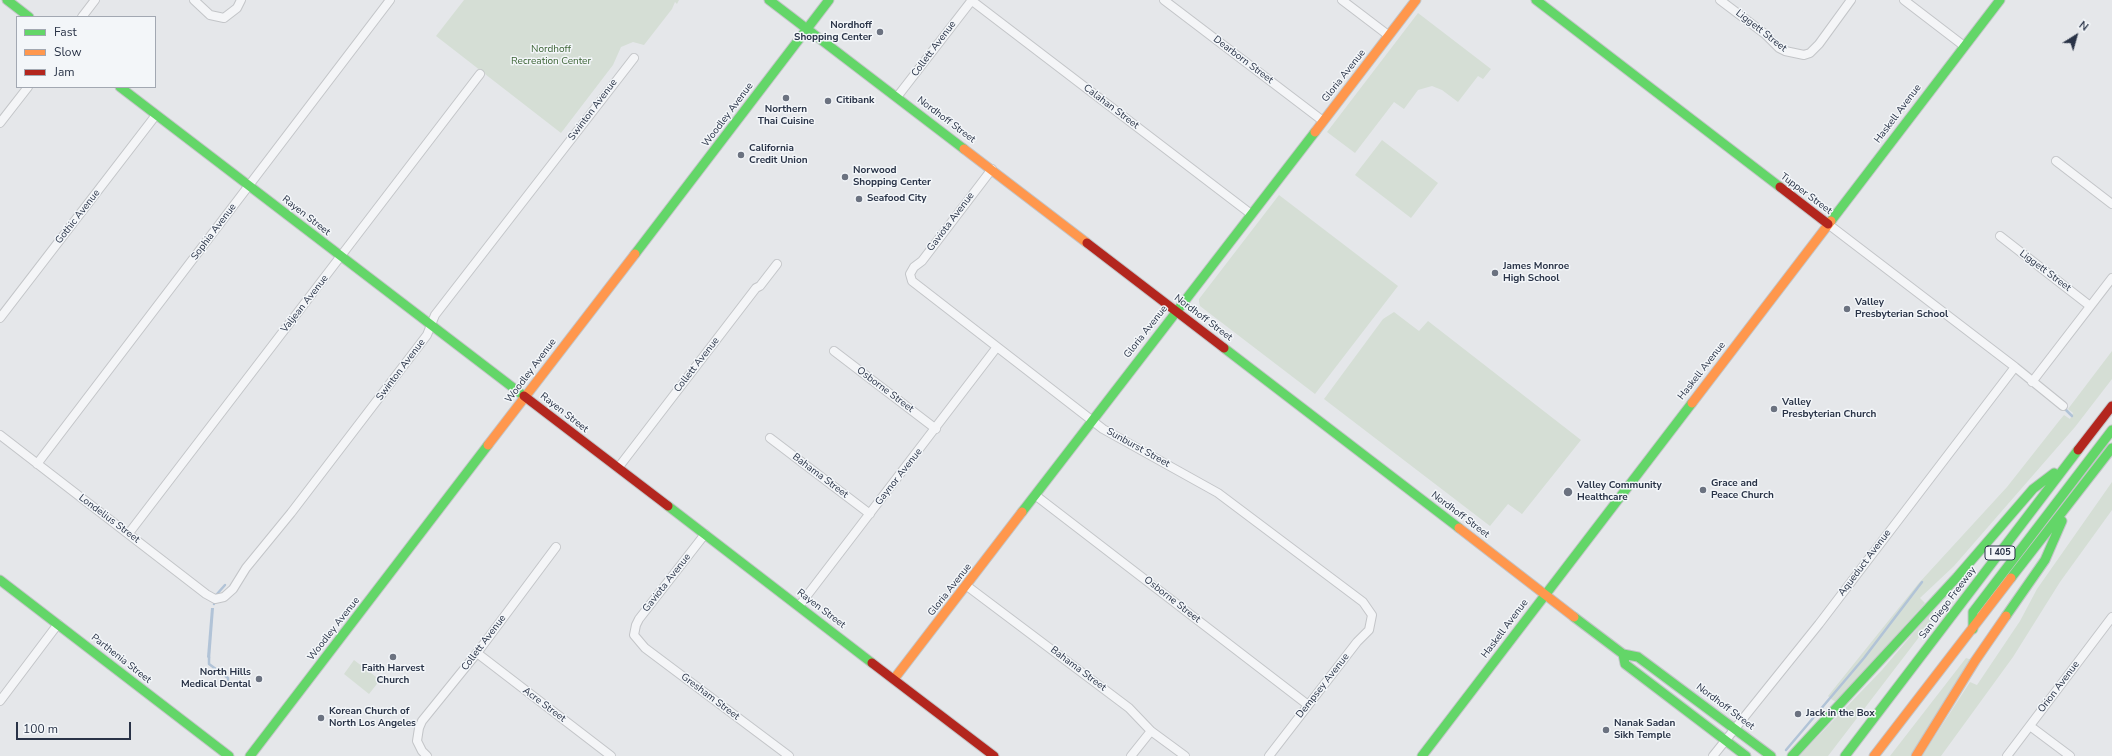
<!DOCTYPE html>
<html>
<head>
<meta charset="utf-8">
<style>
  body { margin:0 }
  #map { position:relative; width:2112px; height:756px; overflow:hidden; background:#e5e7ea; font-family:"Nunito Sans",sans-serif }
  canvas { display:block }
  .legend { position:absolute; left:16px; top:16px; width:140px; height:72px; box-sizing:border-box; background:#f3f6f9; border:1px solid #a2a8b2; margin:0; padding:5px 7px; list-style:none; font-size:12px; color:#293347 }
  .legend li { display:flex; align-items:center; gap:8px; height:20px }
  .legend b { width:20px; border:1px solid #a2a8b2 }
  .north { position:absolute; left:2056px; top:16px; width:40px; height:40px; -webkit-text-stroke:3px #f3f6f9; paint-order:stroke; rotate:37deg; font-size:11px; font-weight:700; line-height:16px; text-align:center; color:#293347 }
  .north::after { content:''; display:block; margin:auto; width:14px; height:18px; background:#293347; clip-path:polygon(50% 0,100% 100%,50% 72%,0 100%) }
  .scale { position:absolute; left:16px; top:722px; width:115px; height:18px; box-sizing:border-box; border:2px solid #293347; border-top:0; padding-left:5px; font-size:12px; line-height:14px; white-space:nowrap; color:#293347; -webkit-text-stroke:3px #f3f6f9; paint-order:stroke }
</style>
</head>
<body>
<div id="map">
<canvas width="2112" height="756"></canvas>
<ul class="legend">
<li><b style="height:5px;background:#63d668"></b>Fast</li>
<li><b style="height:5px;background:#ff974d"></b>Slow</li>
<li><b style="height:5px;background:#b3261e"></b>Jam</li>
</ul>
<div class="north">N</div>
<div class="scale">100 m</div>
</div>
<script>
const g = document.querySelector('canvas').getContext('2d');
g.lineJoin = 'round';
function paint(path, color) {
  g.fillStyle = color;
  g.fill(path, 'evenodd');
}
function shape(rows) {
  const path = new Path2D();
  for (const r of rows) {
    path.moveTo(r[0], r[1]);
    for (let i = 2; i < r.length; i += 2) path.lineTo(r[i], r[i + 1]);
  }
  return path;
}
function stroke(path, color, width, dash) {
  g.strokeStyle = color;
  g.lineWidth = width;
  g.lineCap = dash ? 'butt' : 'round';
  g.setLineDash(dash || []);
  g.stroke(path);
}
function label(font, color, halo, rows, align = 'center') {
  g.font = font + ' "Nunito Sans",sans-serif';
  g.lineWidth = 3;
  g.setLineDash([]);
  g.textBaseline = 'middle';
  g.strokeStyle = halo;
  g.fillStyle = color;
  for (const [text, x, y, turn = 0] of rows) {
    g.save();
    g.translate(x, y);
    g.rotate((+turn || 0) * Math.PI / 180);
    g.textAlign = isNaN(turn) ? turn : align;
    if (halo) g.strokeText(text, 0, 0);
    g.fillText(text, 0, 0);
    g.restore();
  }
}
const green = shape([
  [464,0,679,0,677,4,675,2,672,9,644,45,633,42,621,47,613,65,561,133,436,36],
  [1418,13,1491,69,1483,79,1478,76,1458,102,1442,90,1432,86,1418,90,1404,109,1394,102,1355,153,1327,132],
  [1382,140,1438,183,1411,218,1355,175],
  [1279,195,1398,286,1315,394,1200,306,1199,302,1199,299],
  [1394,312,1419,331,1428,321,1581,440,1522,514,1508,504,1490,526,1324,399,1383,319],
  [2112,351,2112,379,2075,427,1954,566,1920,598,1925,603,1836,702,1831,699,1828,696,1918,584,2007,487,2059,421,2064,415,2070,419,2073,413,2068,409],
  [2112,482,2112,510,2060,582,2013,657,1941,756,1922,756,1970,682,1977,685,2020,621,2037,589],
  [1932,611,1936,615,1828,756,1799,756,1882,670],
  [1966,658,1972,660,1910,756,1890,756],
  [354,660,380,680,369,694,344,674]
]);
const water = shape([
  [211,608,214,608,210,660,207,657]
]);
const stream = shape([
  [2064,408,2072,416],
  [214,604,217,594,225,585],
  [209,657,209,664,228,678,228,680],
  [1786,750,1864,658,1922,582]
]);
const street = shape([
  [194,0,210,15,224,18,237,8,241,0],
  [971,0,1251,214],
  [1164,0,1323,121],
  [1342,0,1388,35],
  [1720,0,1765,34,1779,48,1785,51,1804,55,1810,53,1819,44,1851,0],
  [1904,0,1964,46],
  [82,17,95,0],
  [897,97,972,0],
  [0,123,28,87],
  [2056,161,2112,204],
  [992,169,922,261,914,267,910,274,912,281,1103,429,1218,493,1363,602,1372,615,1369,630,1357,642,1269,756],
  [1828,224,2015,367,2063,406],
  [2000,236,2090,306],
  [0,318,156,115],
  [834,351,936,429],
  [2032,382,2112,278],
  [0,435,206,594,215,599,224,597,233,589,246,568,291,513,427,335,435,315,634,58],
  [770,438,870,514],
  [37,464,390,0],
  [618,468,756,288,760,286,777,264],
  [1035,495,1308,705],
  [129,533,480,74],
  [705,534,639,619,636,625,634,635,645,648,789,756],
  [967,586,1129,708,1151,731,1185,756],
  [799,606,997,347],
  [477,653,611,756],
  [0,701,58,624],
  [2030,726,2070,756],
  [427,756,422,751,417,741,419,728,422,721,477,653,556,547],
  [1131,756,1151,731],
  [1713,756,1819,624,2015,367],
  [2007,756,2112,617]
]);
const fast = shape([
  [7,0,29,17],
  [769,0,964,149],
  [1536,0,1780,187],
  [120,87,524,396],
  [1831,221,2000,0],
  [635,254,829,0],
  [1224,348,1459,528],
  [668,506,872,663],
  [1022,512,1315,132],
  [2011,578,2112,448],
  [0,580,229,756],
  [2006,616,2045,560,2062,521],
  [1574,617,1623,654,1638,657,1771,756],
  [1973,629,1973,612,2112,430],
  [1623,654,1625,664,1746,756],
  [250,756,488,445],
  [1422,756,1692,403],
  [1792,756,1957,577,2033,489,2054,473],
  [1845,756,2078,450]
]);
const slow = shape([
  [1315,132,1416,0],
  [964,149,1087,243],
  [1692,403,1831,221],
  [488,445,635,254],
  [1459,528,1574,617],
  [894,679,1022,512],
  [1874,756,2011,578],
  [1916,756,1975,661,2006,616]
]);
const jam = shape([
  [1780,187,1828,224],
  [1087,243,1224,348],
  [524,396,668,506],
  [2078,450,2112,406],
  [872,663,994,756]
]);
const markers = [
  [880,32,4,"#6b7280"],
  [786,98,4,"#6b7280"],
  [828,101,4,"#6b7280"],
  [741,155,4,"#6b7280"],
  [845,177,4,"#6b7280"],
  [859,199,4,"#6b7280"],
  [1495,273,4,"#6b7280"],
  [1847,309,4,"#6b7280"],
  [1774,409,4,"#6b7280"],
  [1703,490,4,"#6b7280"],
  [1568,492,5,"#6b7280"],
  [393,657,4,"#6b7280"],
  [259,679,4,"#6b7280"],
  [1798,714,4,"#6b7280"],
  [321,718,4,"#6b7280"],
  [1606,730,4,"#6b7280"]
];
const shields = [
  [2000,553,30]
];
const shieldNames = [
  ["I 405",2000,553]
];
const poiNames = [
  ["Nordhoff",872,26,"right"],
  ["Shopping Center",872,38,"right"],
  ["Citibank",836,101],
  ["Northern",786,110,"center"],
  ["Thai Cuisine",786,122,"center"],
  ["California",749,149],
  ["Credit Union",749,161],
  ["Norwood",853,171],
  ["Shopping Center",853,183],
  ["Seafood City",867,199],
  ["James Monroe",1503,267],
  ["High School",1503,279],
  ["Valley",1855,303],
  ["Presbyterian School",1855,315],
  ["Valley",1782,403],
  ["Presbyterian Church",1782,415],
  ["Grace and",1711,484],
  ["Peace Church",1711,496],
  ["Valley Community",1577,486],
  ["Healthcare",1577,498],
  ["Faith Harvest",393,669,"center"],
  ["Church",393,681,"center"],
  ["North Hills",251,673,"right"],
  ["Medical Dental",251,685,"right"],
  ["Korean Church of",329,712],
  ["North Los Angeles",329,724],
  ["Jack in the Box",1806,714],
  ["Nanak Sadan",1614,724],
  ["Sikh Temple",1614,736]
];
const streetNames = [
  ["Liggett Street",1761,31,38],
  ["Collett Avenue",934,49,-53],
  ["Dearborn Street",1243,60,37],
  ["Gloria Avenue",1344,76,-52],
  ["Calahan Street",1111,107,37],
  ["Swinton Avenue",593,110,-53],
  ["Haskell Avenue",1898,114,-53],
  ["Woodley Avenue",728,115,-53],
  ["Nordhoff Street",946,120,37],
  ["Tupper Street",1806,194,37],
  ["Rayen Street",306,216,38],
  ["Gothic Avenue",78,217,-52],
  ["Gaviota Avenue",951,222,-53],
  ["Sophia Avenue",214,232,-53],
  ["Liggett Street",2045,271,37],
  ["Valjean Avenue",305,304,-52],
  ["Nordhoff Street",1203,318,37],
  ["Gloria Avenue",1146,332,-52],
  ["Collett Avenue",697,365,-52],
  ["Swinton Avenue",401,370,-53],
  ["Woodley Avenue",531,371,-53],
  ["Haskell Avenue",1702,371,-52],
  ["Osborne Street",885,390,37],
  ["Rayen Street",564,413,38],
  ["Sunburst Street",1138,448,29],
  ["Bahama Street",820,476,37],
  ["Gaynor Avenue",899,477,-52],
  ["Nordhoff Street",1460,515,37],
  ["Londelius Street",109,519,37],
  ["Aqueduct Avenue",1865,563,-53],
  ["Gaviota Avenue",667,583,-52],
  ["Gloria Avenue",950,590,-52],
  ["Osborne Street",1172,600,38],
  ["San Diego Freeway",1948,603,-53],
  ["Rayen Street",821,609,37],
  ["Woodley Avenue",334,629,-52],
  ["Haskell Avenue",1505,629,-53],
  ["Collett Avenue",484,643,-53],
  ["Parthenia Street",121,659,38],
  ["Bahama Street",1078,669,37],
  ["Dempsey Avenue",1323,686,-52],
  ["Orion Avenue",2059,687,-53],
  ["Gresham Street",710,697,37],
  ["Acre Street",544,705,37],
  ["Nordhoff Street",1725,707,37]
];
const parkNames = [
  ["Nordhoff",551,50],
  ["Recreation Center",551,62]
];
paint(green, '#d5ded5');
paint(water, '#b1c3d7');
stroke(stream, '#b1c3d7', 2.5);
stroke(street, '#c3c5c8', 10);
stroke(fast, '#c3c5c8', 11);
stroke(slow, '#c3c5c8', 11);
stroke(jam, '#c3c5c8', 11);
stroke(street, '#f4f5f7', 8);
stroke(fast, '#63d668', 9);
stroke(slow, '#ff974d', 9);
stroke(jam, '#b3261e', 9);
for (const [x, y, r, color] of markers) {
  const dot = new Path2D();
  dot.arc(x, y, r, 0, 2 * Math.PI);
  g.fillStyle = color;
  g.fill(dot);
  stroke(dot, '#f3f6f9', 1.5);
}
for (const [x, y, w] of shields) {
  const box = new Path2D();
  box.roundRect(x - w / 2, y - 7, w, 14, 3);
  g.fillStyle = '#f3f6f9';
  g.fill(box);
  stroke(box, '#293347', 1);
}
label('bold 9px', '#293347', null, shieldNames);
label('bold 10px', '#293347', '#f3f6f9', poiNames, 'left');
label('10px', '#293347', '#f3f6f9', streetNames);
label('10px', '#3c6435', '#f3f6f9', parkNames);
</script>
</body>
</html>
